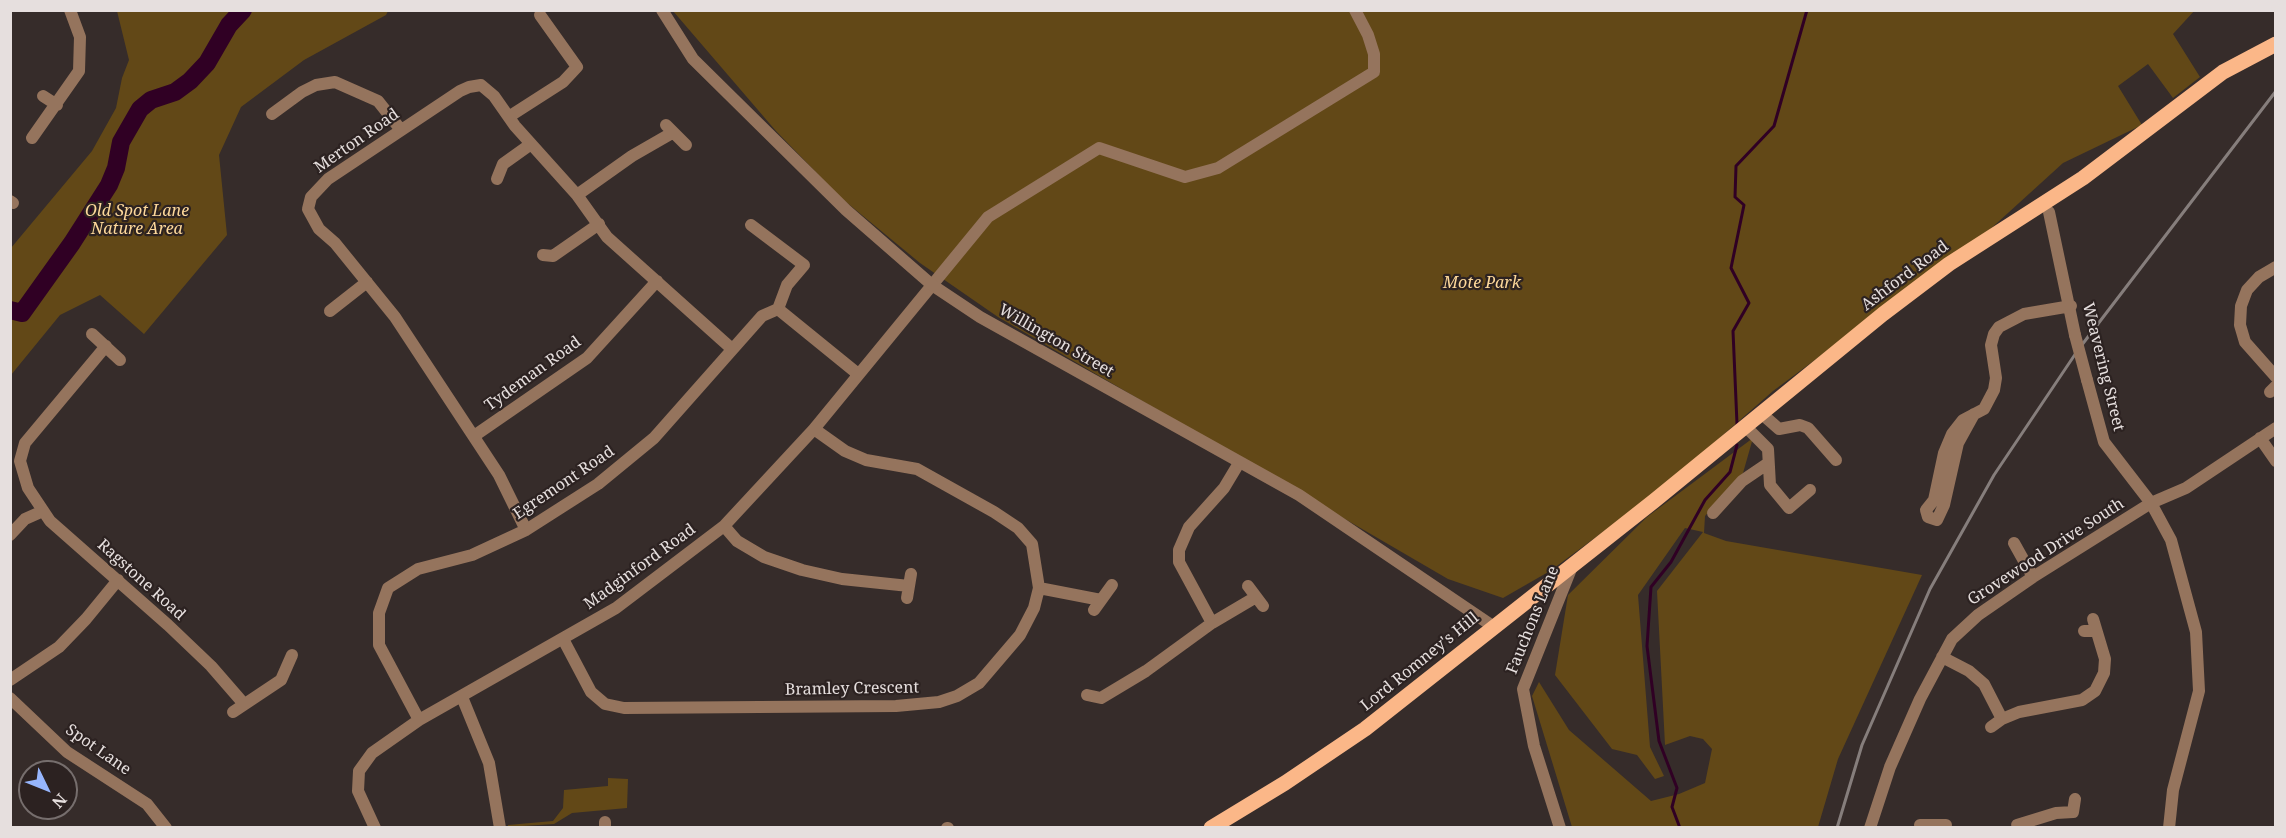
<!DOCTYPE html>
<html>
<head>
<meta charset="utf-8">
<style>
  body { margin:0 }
  #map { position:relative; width:2286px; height:838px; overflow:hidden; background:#362c2a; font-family:"Noto Serif",serif }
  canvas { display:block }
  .frame { position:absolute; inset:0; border:12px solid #e6dfde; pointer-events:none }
  .north { position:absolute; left:18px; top:760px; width:60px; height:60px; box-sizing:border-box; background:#2c2221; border:2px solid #766e6d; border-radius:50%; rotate:133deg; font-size:16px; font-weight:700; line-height:24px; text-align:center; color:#e6dfde }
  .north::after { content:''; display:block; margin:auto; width:21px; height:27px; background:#97b6fd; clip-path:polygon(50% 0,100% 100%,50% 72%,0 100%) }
</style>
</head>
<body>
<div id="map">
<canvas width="2286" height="838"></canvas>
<div class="frame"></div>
<div class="north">N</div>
</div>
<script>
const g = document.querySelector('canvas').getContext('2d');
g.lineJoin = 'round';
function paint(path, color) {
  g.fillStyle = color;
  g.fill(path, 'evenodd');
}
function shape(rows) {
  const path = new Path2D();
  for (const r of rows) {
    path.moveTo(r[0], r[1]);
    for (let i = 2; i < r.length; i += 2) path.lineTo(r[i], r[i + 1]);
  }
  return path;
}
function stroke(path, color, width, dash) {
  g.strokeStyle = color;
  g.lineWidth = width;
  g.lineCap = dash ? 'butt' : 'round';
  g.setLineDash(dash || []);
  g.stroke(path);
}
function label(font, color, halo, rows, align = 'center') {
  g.font = font + ' "Noto Serif",serif';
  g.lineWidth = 4.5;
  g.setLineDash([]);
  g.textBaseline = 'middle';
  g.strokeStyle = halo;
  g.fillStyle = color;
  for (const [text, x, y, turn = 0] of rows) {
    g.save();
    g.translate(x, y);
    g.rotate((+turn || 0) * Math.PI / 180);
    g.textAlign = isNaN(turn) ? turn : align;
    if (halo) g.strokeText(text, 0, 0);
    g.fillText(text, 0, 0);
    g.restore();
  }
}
const green = shape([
  [2195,10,2173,34,2200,77,2173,98,2148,64,2118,86,2142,125,2063,163,1986,233,1773,391,1665,486,1550,571,1503,598,1448,579,998,317,920,263,840,197,776,131,673,11],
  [117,11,388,11,386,15,304,60,241,107,219,155,227,235,144,334,100,295,60,315,11,375,11,248,92,151,116,108,122,78,129,60],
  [1753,438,1743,473,1705,516,1704,533,1726,541,1922,575,1838,759,1818,827,1572,827,1532,696,1539,682,1569,730,1651,801,1679,794,1705,783,1712,749,1703,739,1690,736,1665,745,1657,591,1703,532,1685,528,1638,595,1650,747,1664,776,1655,779,1637,755,1612,749,1555,675,1568,595,1647,517],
  [608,778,628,779,627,808,572,813,554,824,508,827,508,825,553,821,563,808,564,790,608,786]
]);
const stream = shape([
  [1737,424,1733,331,1749,303,1731,268,1744,205,1735,197,1736,166,1774,126,1807,10],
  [1680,828,1672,807,1677,788,1659,741,1647,646,1651,587,1671,562,1705,500,1730,472,1737,445]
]);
const river = shape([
  [10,310,22,313,72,243,109,185,116,168,121,142,140,109,151,100,175,92,190,81,207,63,229,25,243,10]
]);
const minor = shape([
  [43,96,57,105],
  [272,114,302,92,316,85,335,82,378,101,401,130],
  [510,116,563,82,577,67,540,15],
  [666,125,686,145],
  [32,138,79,71,80,37,70,10],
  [497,179,503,164,531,144],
  [577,195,632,156,672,133],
  [10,201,13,203],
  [2049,212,2075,335],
  [751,225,804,265,787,285,778,309],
  [543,255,553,256,599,224],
  [2276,267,2259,277,2247,290,2241,306,2240,325,2245,342,2276,377],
  [778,309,858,374],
  [330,311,367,282],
  [92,334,120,360],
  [106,346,25,443,20,461,28,488,50,521,168,625,211,666,244,704],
  [2087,380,2104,442,2151,503,2171,540,2196,632,2199,691,2173,790,2169,828],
  [2270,392,2276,386],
  [1762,414,1779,429,1800,425,1808,428,1836,460],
  [1974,414,1958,443,1944,505,1937,520,1928,517,1926,510,1934,500,1944,453,1952,434,1963,420,1984,409,1994,390,1996,378,1991,345,1994,334,1999,327,2024,314,2071,306],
  [1746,427,1768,449,1770,485,1789,508,1810,490],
  [474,436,587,358,657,281],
  [2260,438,2276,461],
  [1713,513,1742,481,1767,464],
  [724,526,737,541,764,557,802,570,842,579,909,586],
  [526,530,499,475,395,317,335,243,319,229,308,209,311,197,328,179,460,91,469,87,481,85,494,96,515,126,577,195,607,237,732,349],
  [10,535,25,519,43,511],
  [2014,543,2033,577],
  [1248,586,1263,606],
  [1039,588,1101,600],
  [907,598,911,574],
  [1094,610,1112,585],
  [1212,623,1179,562,1179,550,1189,527,1224,488,1239,463],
  [2084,631,2096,631],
  [563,639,591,692,605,704,624,708,896,706,939,702,957,696,979,683,1020,635,1034,608,1039,588,1032,544,1018,528,994,512,917,469,866,460,845,451,814,429],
  [1942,657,1969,671,1984,684,2002,719],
  [10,680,59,647,86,619,118,580],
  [1087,695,1101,698,1146,671,1212,623,1256,597],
  [462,697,489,763,500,828],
  [233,712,281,680,292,655],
  [419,720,379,645,379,613,388,588,418,569,472,555,526,530,598,484,654,438,762,316,778,309],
  [1991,727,2002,719,2019,712,2082,700,2095,691,2104,673,2105,659,2093,619],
  [1920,825,1946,825],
  [2017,825,2056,813,2073,812,2075,799],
  [375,828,358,791,359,771,372,753,419,720,616,608,724,526,814,429,988,217,1099,148,1185,177,1218,168,1374,72,1374,54,1368,35,1355,10],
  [605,828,605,822],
  [947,828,948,828],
  [1560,828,1534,746,1523,689,1573,564],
  [1870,828,1890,767,1920,699,1952,639,1978,615,2033,577,2151,503,2186,488,2276,428]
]);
const tertiary = shape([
  [662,10,693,59,846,210,932,285,980,317,1299,495,1494,627],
  [10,698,67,752,147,804,166,828]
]);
const primary = shape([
  [1211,828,1285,783,1365,729,1654,501,1883,314,1949,264,2083,178,2223,72,2276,44]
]);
const rail = shape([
  [1837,828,1862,745,1930,589,1994,475,2078,350,2276,91]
]);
const minorBridge = shape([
  [2075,335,2087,380]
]);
const streetNames = [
  ["Merton Road",357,141,-35],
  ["Ashford Road",1905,276,-37],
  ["Willington Street",1056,341,30],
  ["Weavering Street",2103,367,76],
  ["Tydeman Road",533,374,-36],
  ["Egremont Road",564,483,-34],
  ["Grovewood Drive South",2046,552,-33],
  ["Madginford Road",640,567,-36],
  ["Ragstone Road",141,580,42],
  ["Fauchons Lane",1533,620,-68],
  ["Lord Romney's Hill",1420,662,-39],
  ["Bramley Crescent",852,689,-1],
  ["Spot Lane",98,750,35]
];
const parkNames = [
  ["Old Spot Lane",137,211],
  ["Nature Area",137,229],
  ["Mote Park",1482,283]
];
paint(green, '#624817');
stroke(stream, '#300024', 3);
stroke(river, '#300024', 18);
stroke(minor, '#95745d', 12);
stroke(tertiary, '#95745d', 12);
stroke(primary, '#fbb788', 15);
stroke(rail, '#867e7c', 3);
stroke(minorBridge, '#95745d', 12);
label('16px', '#e6dfde', '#2c2221', streetNames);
label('italic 16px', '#fdd89a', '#2c2221', parkNames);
</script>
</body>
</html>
